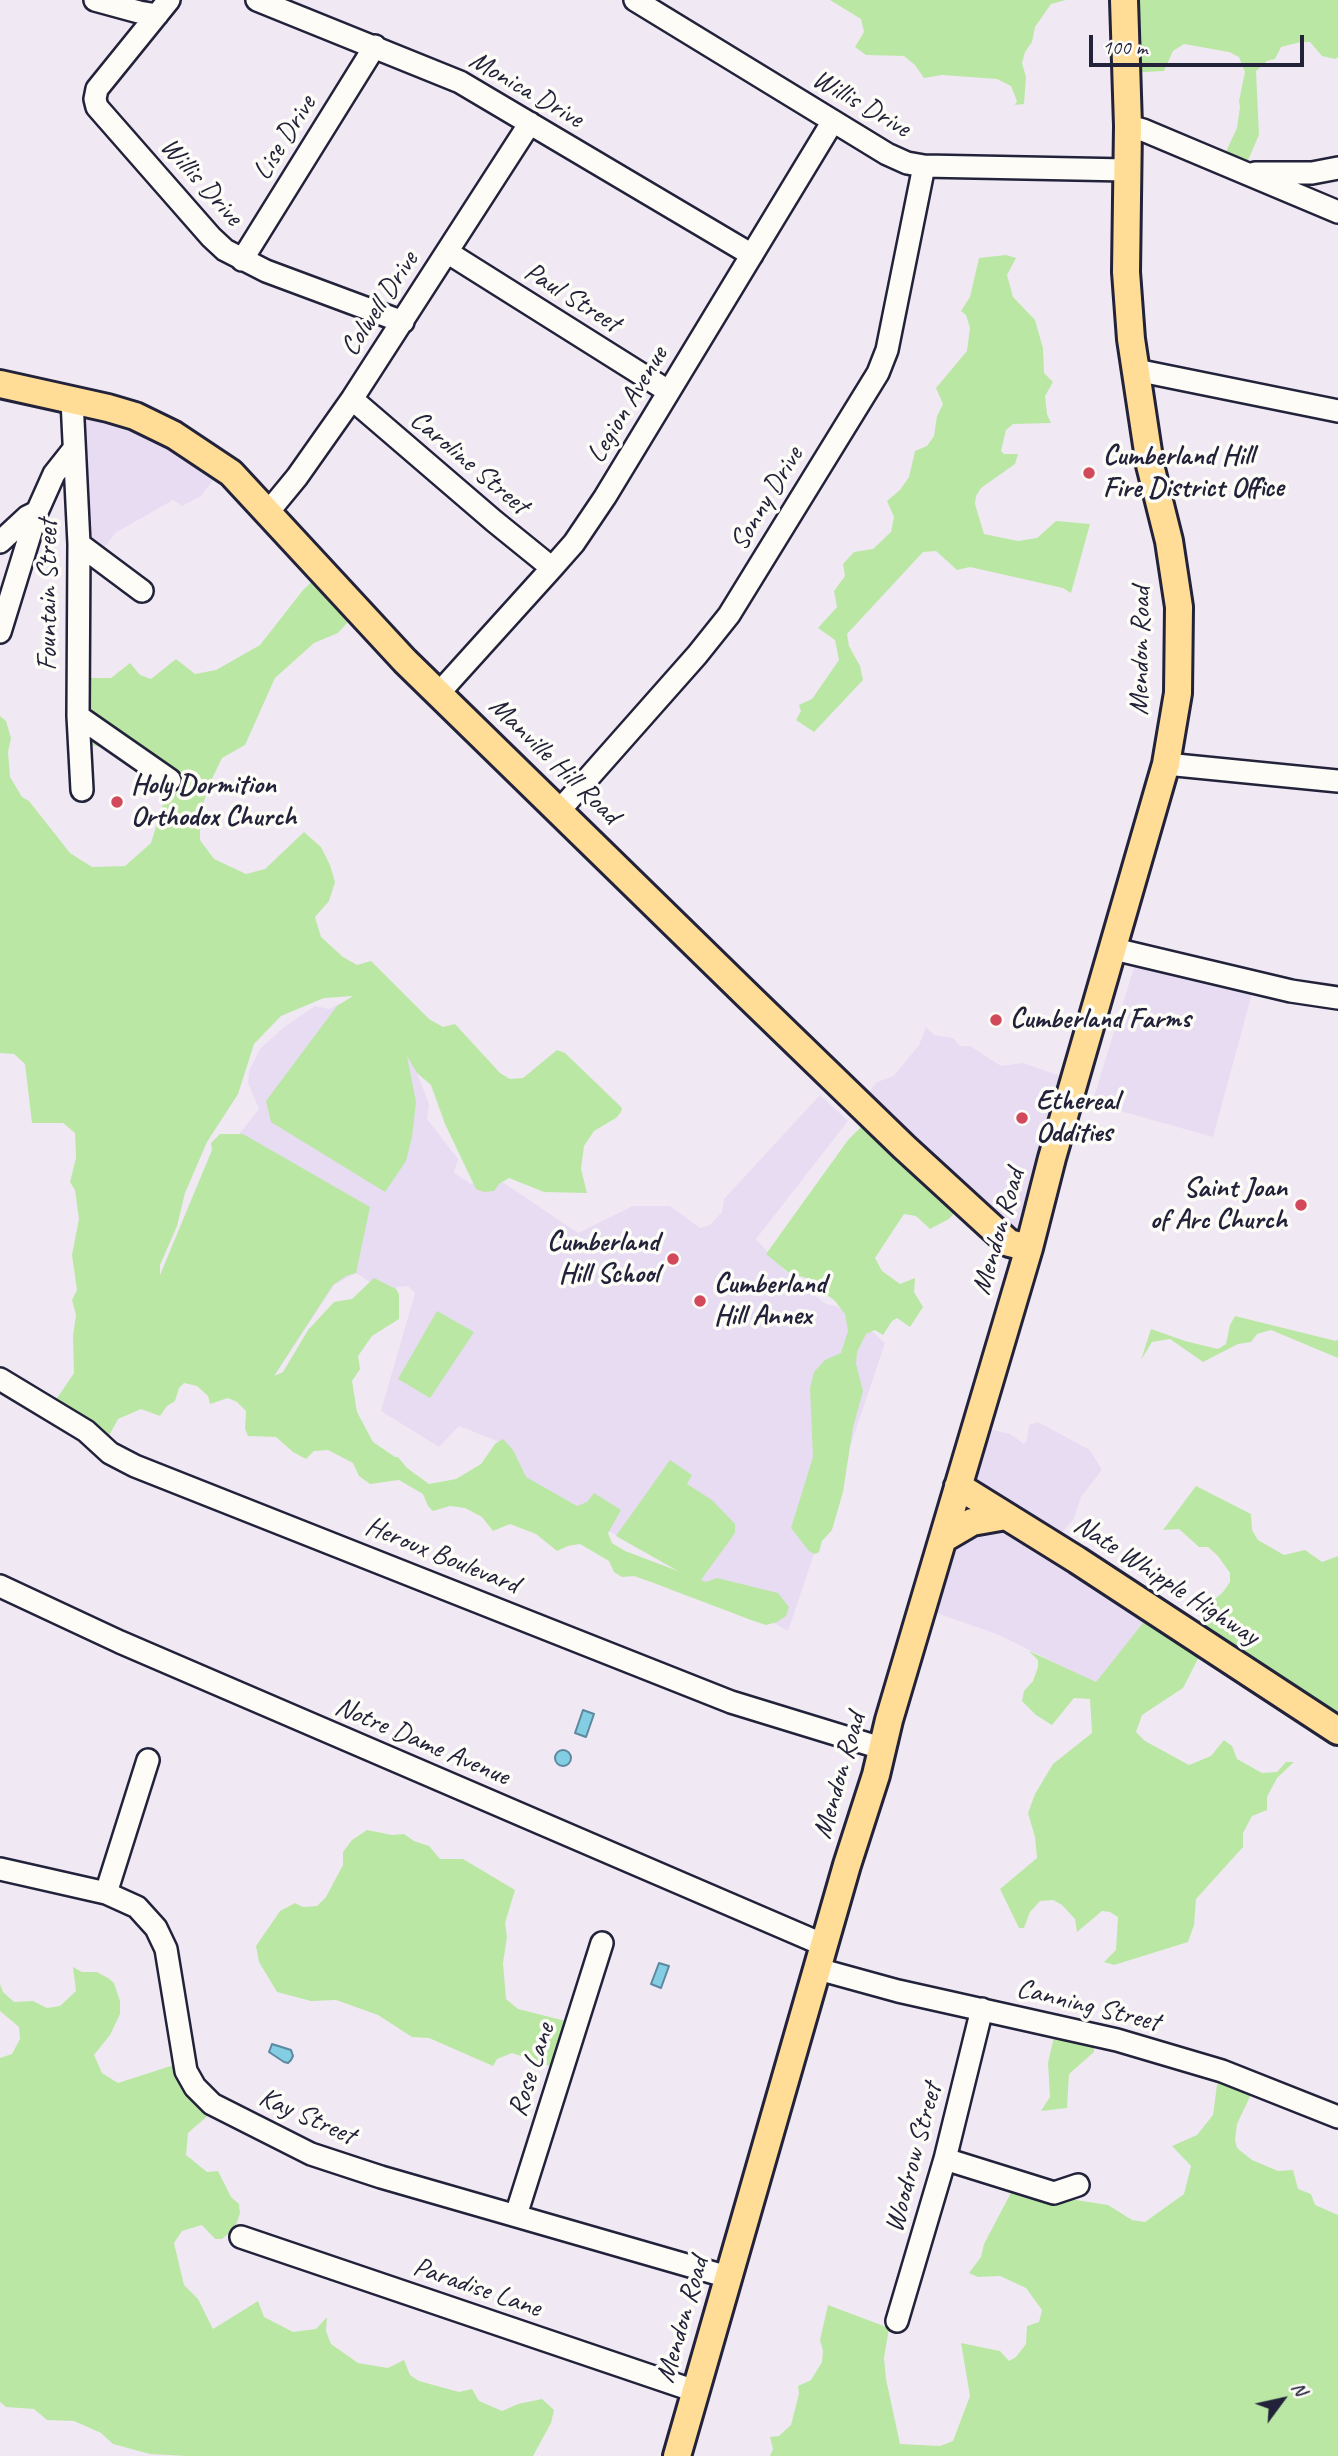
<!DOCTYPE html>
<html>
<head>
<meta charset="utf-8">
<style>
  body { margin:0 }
  #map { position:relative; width:1338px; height:2456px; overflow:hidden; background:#f0e9f4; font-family:Caveat,sans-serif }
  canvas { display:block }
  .north { position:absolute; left:1247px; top:2365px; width:70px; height:70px; -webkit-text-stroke:5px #fdfcf7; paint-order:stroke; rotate:57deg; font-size:19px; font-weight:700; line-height:28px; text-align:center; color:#22223b }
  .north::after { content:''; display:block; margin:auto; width:24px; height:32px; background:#22223b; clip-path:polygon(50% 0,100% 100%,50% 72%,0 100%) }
  .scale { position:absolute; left:1089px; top:35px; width:215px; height:32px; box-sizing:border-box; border:4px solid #22223b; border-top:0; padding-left:9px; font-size:21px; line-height:24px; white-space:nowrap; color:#22223b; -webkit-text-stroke:5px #fdfcf7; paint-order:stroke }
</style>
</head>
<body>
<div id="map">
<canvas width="1338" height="2456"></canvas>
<div class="north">N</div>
<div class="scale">100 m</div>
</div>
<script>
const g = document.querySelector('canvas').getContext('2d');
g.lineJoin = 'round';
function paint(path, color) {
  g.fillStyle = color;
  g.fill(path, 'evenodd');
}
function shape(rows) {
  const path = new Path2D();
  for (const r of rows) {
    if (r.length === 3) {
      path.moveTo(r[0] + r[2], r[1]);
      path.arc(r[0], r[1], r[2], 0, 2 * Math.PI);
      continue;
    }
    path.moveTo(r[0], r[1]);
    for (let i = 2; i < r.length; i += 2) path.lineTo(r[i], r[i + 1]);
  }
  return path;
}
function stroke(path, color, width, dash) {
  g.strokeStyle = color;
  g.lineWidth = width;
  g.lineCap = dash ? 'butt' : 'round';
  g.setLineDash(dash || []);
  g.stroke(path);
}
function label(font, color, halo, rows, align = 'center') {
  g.font = font + ' Caveat,sans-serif';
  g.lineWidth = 7;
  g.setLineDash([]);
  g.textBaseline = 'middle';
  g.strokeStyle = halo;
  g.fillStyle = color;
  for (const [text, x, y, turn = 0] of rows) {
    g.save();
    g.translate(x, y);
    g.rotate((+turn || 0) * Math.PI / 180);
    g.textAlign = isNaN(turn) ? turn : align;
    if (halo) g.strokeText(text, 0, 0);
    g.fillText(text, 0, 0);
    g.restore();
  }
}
const built = shape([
  [67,409,124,415,217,475,201,496,182,506,173,500,115,533,95,560,80,550],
  [1137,958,1253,990,1213,1137,1092,1103],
  [353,997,372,1009,391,1030,413,1063,429,1104,427,1119,458,1159,454,1173,471,1184,504,1183,578,1233,633,1206,670,1206,700,1228,710,1225,722,1212,724,1199,820,1095,848,1121,756,1239,784,1270,824,1303,838,1307,859,1320,885,1343,788,1631,512,1477,497,1441,459,1426,439,1447,381,1411,415,1293,408,1286,397,1287,390,1295,356,1273,334,1285,259,1399,211,1143,232,1143,259,1109,248,1083,249,1071,260,1049,283,1028,315,1006,329,1009],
  [926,1027,934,1035,953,1038,960,1046,970,1046,1001,1066,1023,1063,1072,1080,1022,1252,858,1106,877,1082,894,1076,919,1045],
  [1038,1422,1090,1450,1102,1470,1081,1497,1074,1518,1051,1546,1150,1614,1096,1683,999,1635,920,1607,974,1426,1010,1434,1024,1444,1027,1440,1029,1425]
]);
const green = shape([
  [830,0,1066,0,1051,4,1035,27,1032,42,1025,52,1022,63,1026,77,1024,104,1015,105,1017,101,1011,86,997,79,942,75,924,78,915,65,904,56,866,55,855,47,864,32,861,19],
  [1120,0,1338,0,1338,57,1335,59,1322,56,1310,42,1301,42,1281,47,1275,59,1267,61,1256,71,1259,135,1242,174,1221,162,1237,128,1240,107,1239,101,1245,72,1239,57,1229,52,1184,44,1173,51,1164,71,1126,73],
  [1006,255,1016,258,1007,275,1013,297,1035,320,1043,348,1044,373,1053,382,1045,396,1047,414,1051,423,1013,424,1006,430,1001,451,1004,454,1018,454,1015,464,981,488,976,496,975,504,984,534,1018,541,1037,538,1056,521,1090,524,1071,593,1063,588,970,567,957,570,936,551,923,552,847,634,849,646,860,666,863,680,814,732,796,720,801,711,799,705,812,699,839,660,835,640,818,628,837,607,834,591,845,576,843,564,854,552,873,549,891,532,894,517,887,501,900,490,909,477,915,451,927,446,934,436,937,416,943,404,936,388,967,351,970,328,966,315,961,311,970,297,979,258],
  [319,575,355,614,338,633,314,643,275,678,245,745,222,758,209,785,200,814,200,840,214,859,246,874,265,869,304,832,321,847,330,865,335,882,329,901,315,917,321,937,343,957,357,965,371,961,429,1019,443,1027,455,1024,500,1073,510,1079,523,1078,557,1050,565,1053,618,1104,622,1108,621,1112,616,1118,594,1131,584,1146,581,1169,587,1193,544,1192,509,1178,499,1184,494,1191,484,1192,476,1189,445,1124,431,1085,417,1073,407,1056,416,1102,412,1137,406,1161,385,1192,271,1122,266,1101,337,1006,353,996,324,998,281,1016,254,1044,238,1094,207,1142,185,1193,177,1226,160,1265,160,1275,212,1150,211,1143,220,1134,243,1134,370,1207,356,1273,346,1276,333,1285,274,1376,283,1372,308,1330,334,1302,352,1299,374,1278,396,1289,399,1294,399,1319,372,1336,358,1356,360,1369,352,1381,357,1412,373,1442,395,1457,398,1457,407,1468,429,1484,456,1479,481,1464,495,1444,503,1439,513,1450,526,1477,577,1506,587,1502,594,1493,621,1510,608,1533,612,1543,625,1551,678,1571,616,1536,670,1460,692,1475,687,1484,712,1500,735,1524,735,1533,701,1580,706,1582,717,1578,778,1593,789,1607,786,1616,777,1622,766,1625,751,1620,651,1582,634,1576,622,1577,614,1572,609,1561,580,1544,568,1546,557,1551,536,1534,510,1524,493,1531,482,1517,465,1508,450,1506,433,1511,428,1506,423,1494,399,1480,370,1484,359,1476,353,1463,328,1450,314,1451,306,1459,293,1452,276,1437,248,1436,245,1429,246,1411,237,1402,228,1398,210,1404,208,1396,197,1386,184,1383,179,1388,175,1401,167,1406,160,1416,141,1409,118,1419,103,1447,49,1410,74,1373,73,1336,76,1315,72,1300,77,1290,72,1255,79,1219,75,1190,70,1182,76,1158,75,1133,63,1123,32,1123,25,1064,14,1054,0,1053,0,716,6,721,11,738,8,752,10,777,22,797,29,801,70,853,92,867,125,866,151,843,163,804,155,782,118,751,88,744,78,678,111,678,130,663,140,675,151,679,176,659,195,674,216,670,260,645,303,590],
  [868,1120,959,1208,949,1219,930,1229,916,1216,904,1214,875,1258,882,1271,900,1284,915,1278,914,1292,923,1307,910,1327,897,1318,892,1321,883,1335,875,1330,866,1334,857,1352,856,1364,863,1391,853,1427,843,1492,832,1530,822,1541,819,1552,815,1554,809,1551,791,1528,813,1457,810,1388,814,1372,825,1360,841,1353,848,1331,845,1314,835,1301,806,1278,789,1273,766,1254,848,1140],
  [437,1311,474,1332,430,1398,398,1379],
  [1235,1316,1336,1341,1338,1339,1338,1358,1271,1330,1257,1334,1251,1342,1238,1344,1203,1362,1170,1339,1152,1342,1141,1360,1151,1329,1185,1341,1218,1349,1226,1344,1230,1325],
  [1196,1486,1251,1514,1252,1530,1258,1540,1284,1555,1305,1550,1322,1562,1338,1556,1338,1718,1203,1649,1183,1688,1142,1715,1136,1732,1145,1741,1189,1765,1211,1756,1224,1740,1232,1746,1237,1759,1262,1773,1277,1772,1286,1762,1294,1762,1277,1778,1267,1797,1267,1810,1252,1816,1243,1833,1243,1847,1196,1899,1194,1925,1188,1942,1114,1965,1104,1962,1116,1950,1118,1917,1110,1912,1102,1911,1077,1932,1075,1919,1062,1905,1053,1900,1040,1901,1030,1912,1024,1928,1019,1928,1000,1889,1037,1858,1035,1837,1028,1813,1035,1794,1053,1764,1092,1733,1090,1699,1074,1698,1052,1725,1036,1715,1022,1701,1024,1691,1033,1681,1038,1667,1038,1660,1029,1651,1096,1682,1150,1614,1190,1638,1207,1606,1223,1592,1230,1582,1230,1573,1218,1556,1208,1547,1199,1547,1179,1529,1163,1530],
  [367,1830,392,1835,404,1834,414,1841,429,1846,440,1859,463,1859,515,1890,505,1923,507,1937,503,1963,506,1999,518,2009,566,2021,553,2067,512,2053,497,2059,493,2066,429,2038,412,2037,378,2015,336,2000,311,2001,277,1992,259,1962,256,1946,280,1911,295,1903,303,1907,317,1906,326,1897,343,1865,343,1852,352,1840],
  [73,1967,82,1972,97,1972,108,1978,114,1983,120,2001,120,2014,110,2035,94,2055,102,2073,118,2083,177,2064,213,2111,188,2133,186,2155,207,2172,218,2171,231,2197,239,2204,240,2213,235,2228,222,2239,215,2239,202,2225,182,2231,174,2243,184,2285,198,2299,213,2329,258,2301,264,2317,293,2332,316,2329,327,2317,326,2331,331,2344,358,2363,388,2368,404,2360,410,2375,419,2381,459,2392,472,2389,479,2401,502,2411,518,2404,542,2399,554,2410,551,2423,533,2456,187,2456,150,2454,113,2444,101,2433,74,2421,47,2420,34,2409,6,2407,0,2402,0,2058,12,2054,20,2039,19,2027,0,2011,0,1984,3,1992,14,2002,33,2001,47,2008,60,2006,76,1991],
  [1056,2028,1094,2036,1094,2052,1069,2074,1067,2108,1041,2111,1050,2097,1048,2063],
  [1226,2073,1255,2086,1237,2124,1235,2140,1237,2148,1252,2160,1278,2171,1293,2170,1298,2189,1311,2194,1315,2205,1338,2215,1338,2456,770,2456,773,2449,770,2437,779,2436,791,2425,799,2394,798,2386,811,2380,822,2362,823,2351,820,2340,828,2305,889,2328,884,2358,886,2379,900,2444,940,2446,953,2441,970,2396,961,2343,1000,2351,1009,2361,1016,2357,1026,2344,1027,2326,1039,2322,1042,2310,1026,2288,1000,2276,978,2277,969,2273,981,2257,984,2244,1014,2187,1031,2184,1076,2200,1108,2205,1132,2220,1145,2222,1184,2194,1191,2166,1172,2146,1197,2135,1213,2115,1217,2085]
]);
const water = shape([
  [583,1710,594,1714,586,1737,575,1733,583,1710],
  [563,1758,8],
  [659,1963,669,1966,661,1988,651,1984,659,1963],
  [272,2044,291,2050,293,2056,291,2060,288,2063,284,2062,269,2052,272,2044]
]);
const minor = shape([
  [95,0,139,12,157,15],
  [169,0,97,89,95,99,97,107,211,237,225,250,266,271,403,322],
  [257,0,460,82,752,255],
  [635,0,887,154,907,163,924,166,1127,170],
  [1128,126,1143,130,1338,212],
  [1255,173,1312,173,1338,168],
  [447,252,668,391],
  [242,260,375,46],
  [1136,370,1338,411],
  [352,399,494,521,552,568],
  [72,400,79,544,78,716,82,790],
  [269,511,297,477,352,399,530,123],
  [0,542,27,517,37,512],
  [79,544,142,591],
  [0,632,37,512,54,474,73,450],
  [439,693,552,568,574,543,605,497,833,121],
  [78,716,170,780],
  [1166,764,1338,781],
  [559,811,697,655,729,615,878,373,887,350,924,166],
  [1114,949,1291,991,1338,998],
  [0,1379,86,1431,110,1453,135,1466,731,1702,881,1748],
  [0,1586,120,1642,824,1945],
  [0,1869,106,1893,137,1907,156,1928,166,1949,186,2071,195,2087,212,2104,311,2154,381,2177,728,2277],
  [106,1893,148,1760],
  [818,1969,898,1991,1117,2040,1222,2071,1338,2117],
  [945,2159,1054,2193,1078,2185],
  [516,2215,602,1943],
  [241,2237,695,2391],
  [897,2321,945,2159,982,2009]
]);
const major = shape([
  [0,384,108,408,135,416,174,435,231,473,405,661,747,995,904,1147,988,1224,1009,1243,1029,1248],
  [958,1486,1077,1560,1338,1731],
  [943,1539,972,1522,1006,1516],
  [677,2456,847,1865,876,1775,889,1720,1029,1248,1052,1158,1166,764,1178,693,1179,607,1169,541,1150,465,1131,339,1126,272,1128,126,1124,0]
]);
const markers = [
  [1089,473,7,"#d1495b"],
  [117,802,7,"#d1495b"],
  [996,1020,7,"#d1495b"],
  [1022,1118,7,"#d1495b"],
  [1301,1205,7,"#d1495b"],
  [673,1259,7,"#d1495b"],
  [700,1301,7,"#d1495b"]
];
const streetNames = [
  ["Monica Drive",526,90,30],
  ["Willis Drive",861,104,30],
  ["Lise Drive",285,138,-58],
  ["Willis Drive",201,182,48],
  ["Paul Street",572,298,32],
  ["Colwell Drive",380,304,-57],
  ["Legion Avenue",628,405,-59],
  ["Caroline Street",469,463,40],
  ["Sonny Drive",767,499,-59],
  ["Fountain Street",49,595,-90],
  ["Mendon Road",1141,651,-89],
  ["Manville Hill Road",554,761,44],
  ["Mendon Road",999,1232,-74],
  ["Heroux Boulevard",442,1556,22],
  ["Nate Whipple Highway",1166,1581,33],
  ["Notre Dame Avenue",422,1742,23],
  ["Mendon Road",840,1776,-74],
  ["Canning Street",1088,2006,14],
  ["Rose Lane",532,2070,-72],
  ["Kay Street",307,2117,24],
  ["Woodrow Street",914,2158,-75],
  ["Paradise Lane",477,2288,19],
  ["Mendon Road",683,2320,-74]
];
const poiNames = [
  ["Cumberland Hill",1103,457],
  ["Fire District Office",1103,489],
  ["Holy Dormition",131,786],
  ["Orthodox Church",131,818],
  ["Cumberland Farms",1010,1020],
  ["Ethereal",1036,1102],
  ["Oddities",1036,1134],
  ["Saint Joan",1287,1189,"right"],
  ["of Arc Church",1287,1221,"right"],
  ["Cumberland",659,1243,"right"],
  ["Hill School",659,1275,"right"],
  ["Cumberland",714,1285],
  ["Hill Annex",714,1317]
];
paint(built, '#e7dcf2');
paint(green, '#bbe7a4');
paint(water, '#84cee4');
stroke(water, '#5d89a0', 2);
stroke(minor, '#22223b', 26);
stroke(major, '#22223b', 32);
stroke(minor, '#fdfcf7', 21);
stroke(major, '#ffdd96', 26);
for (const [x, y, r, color] of markers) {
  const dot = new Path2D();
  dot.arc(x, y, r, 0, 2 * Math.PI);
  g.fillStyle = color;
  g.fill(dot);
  stroke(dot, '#fdfcf7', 2.5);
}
label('28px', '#22223b', '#fdfcf7', streetNames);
label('bold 28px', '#22223b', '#fdfcf7', poiNames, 'left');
</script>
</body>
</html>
